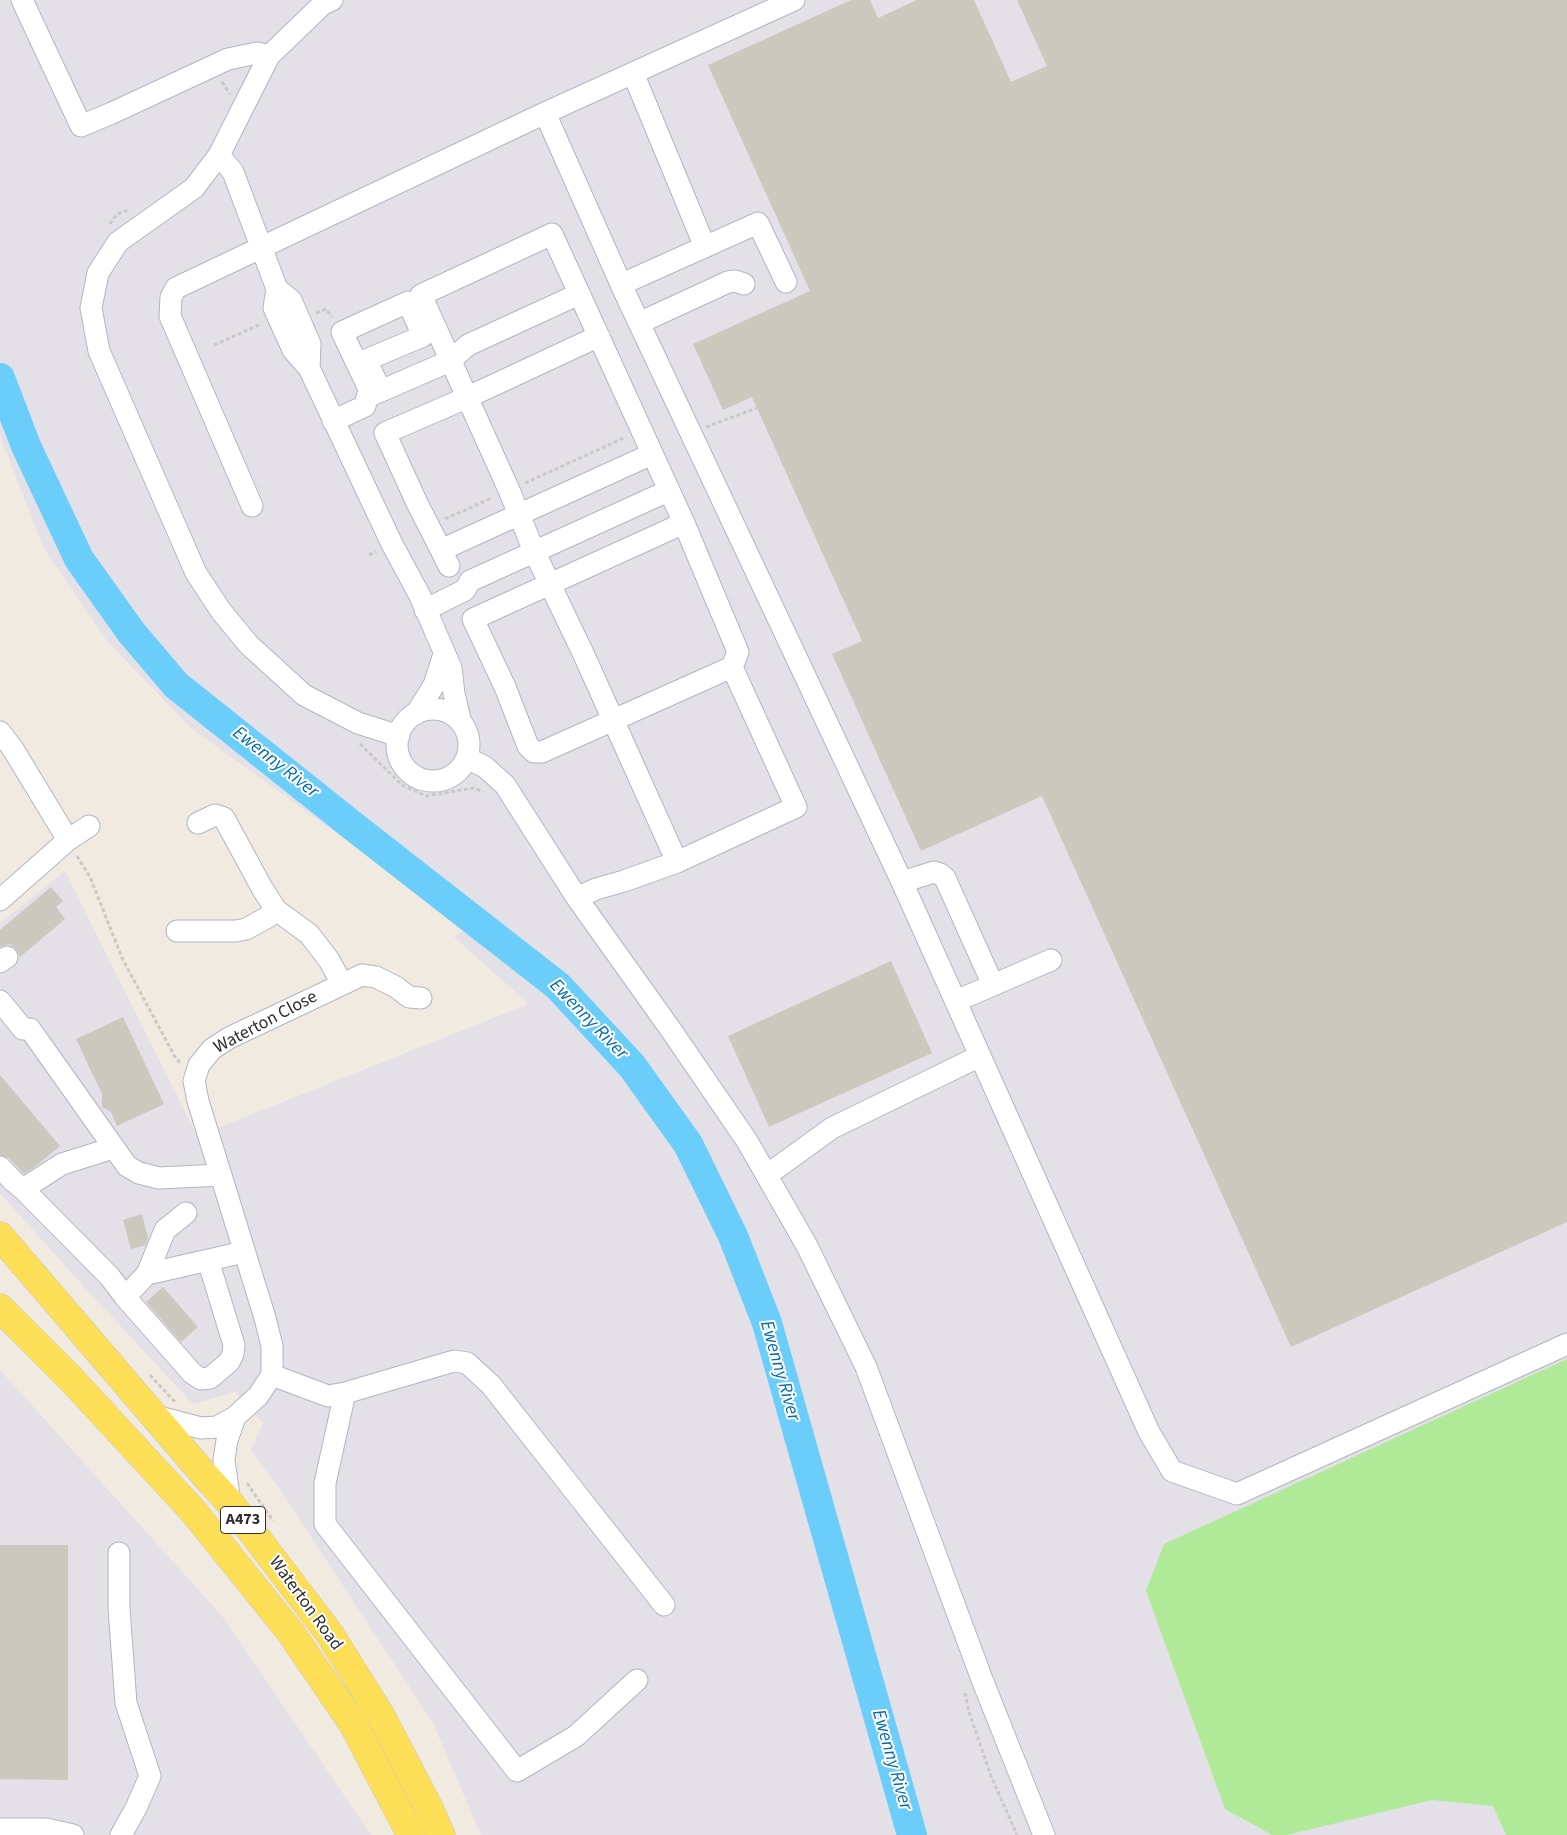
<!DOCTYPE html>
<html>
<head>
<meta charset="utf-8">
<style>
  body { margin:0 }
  canvas { display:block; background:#f0eae0 }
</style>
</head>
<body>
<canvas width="1567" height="1835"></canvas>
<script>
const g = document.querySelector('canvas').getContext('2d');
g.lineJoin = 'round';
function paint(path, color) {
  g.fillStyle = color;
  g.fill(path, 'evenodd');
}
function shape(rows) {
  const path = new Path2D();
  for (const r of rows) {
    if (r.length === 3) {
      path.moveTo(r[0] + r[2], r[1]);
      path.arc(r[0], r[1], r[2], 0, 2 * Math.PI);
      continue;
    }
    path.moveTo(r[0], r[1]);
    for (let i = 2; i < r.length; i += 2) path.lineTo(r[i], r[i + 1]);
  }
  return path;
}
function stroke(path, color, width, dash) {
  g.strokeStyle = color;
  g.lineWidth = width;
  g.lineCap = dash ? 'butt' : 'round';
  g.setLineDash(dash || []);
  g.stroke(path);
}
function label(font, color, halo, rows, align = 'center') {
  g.font = font + ' "Source Sans 3",sans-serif';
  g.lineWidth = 4;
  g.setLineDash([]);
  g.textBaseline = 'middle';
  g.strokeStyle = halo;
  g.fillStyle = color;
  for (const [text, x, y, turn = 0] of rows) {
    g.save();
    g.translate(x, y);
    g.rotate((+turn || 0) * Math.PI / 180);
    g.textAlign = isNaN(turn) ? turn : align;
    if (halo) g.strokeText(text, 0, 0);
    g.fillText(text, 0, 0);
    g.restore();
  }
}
const industrial = shape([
  [0,0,1567,0,1567,1835,481,1835,433,1723,279,1488,251,1450,263,1423,235,1392,193,1404,76,1278,0,1193,0,923,65,871,197,1136,529,1004,454,937,468,928,191,728,107,641,43,547,0,436],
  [0,1370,222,1616,371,1835,0,1835]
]);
const green = shape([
  [1567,1359,1567,1835,1506,1835,1493,1806,1432,1800,1287,1835,1272,1835,1225,1809,1146,1591,1164,1544]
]);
const river = shape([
  [0,378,26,446,79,559,131,632,176,685,358,830,558,986,632,1066,688,1144,733,1236,767,1323,912,1835]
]);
const building = shape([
  [851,0,870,0,878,18,917,0,974,0,1011,82,1047,66,1017,0,1567,0,1567,1222,1291,1347,1042,796,921,851,832,654,862,641,752,397,723,410,693,344,810,291,708,65],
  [51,887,63,901,56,907,65,919,20,957,17,950,13,946,9,944,0,947,0,930],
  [891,961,932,1053,769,1127,728,1036],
  [123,1017,164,1104,117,1126,111,1112,102,1107,102,1094,76,1039],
  [0,1075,60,1146,37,1165,24,1174,9,1158,0,1155],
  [142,1214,148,1238,146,1245,131,1249,123,1220],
  [163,1287,198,1327,181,1342,146,1302],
  [0,1545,68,1545,68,1780,0,1779]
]);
const path = shape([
  [222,82,230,94],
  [110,224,117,214,128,210],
  [316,313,326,309,332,317],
  [214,345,261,324],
  [706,427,757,408],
  [525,483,626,437],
  [445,519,492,498],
  [369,555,376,552],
  [360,744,402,785,426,796,474,788,483,792],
  [77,856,90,877,123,960,175,1057,181,1064],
  [150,1375,175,1402],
  [247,1483,273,1521],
  [965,1693,969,1712,991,1776,1017,1835]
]);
const minor = shape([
  [22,0,81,126,112,113,228,59,257,53,269,56],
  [332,0,323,4,269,56,219,155,194,188,118,242,98,273,91,308,99,351,196,573,221,611,249,645,304,695,358,723,399,736],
  [633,73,705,247],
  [545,113,624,291,902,882,1149,1432,1172,1471,1237,1494,1567,1344],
  [219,155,233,172,277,289],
  [622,284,758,223,786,282],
  [639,323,728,282,735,281,744,284],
  [357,364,342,332,408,302,423,336,366,360],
  [309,368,310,344,291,300,277,289,274,308,293,350,309,368,392,544,420,596,451,668,454,694,461,723],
  [372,395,357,364,366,360,381,391],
  [333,421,365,406,367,397,450,361,468,345,579,294],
  [252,506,170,316,171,297,176,288,545,113,794,0],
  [684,523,738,652,732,667,542,752,534,752,528,746,505,687,473,619,684,523],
  [441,550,417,503,385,433,466,398,599,336],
  [449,566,441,550,652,454],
  [425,610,465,590,470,581,668,491],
  [433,745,36],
  [416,714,434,685,444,654],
  [0,732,13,749,68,840],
  [467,758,485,767,505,785,577,898,671,1030,747,1141,807,1246,866,1367,983,1682,1044,1835],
  [198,823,215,815,224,818,262,888,276,910,309,934,329,960,342,984],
  [677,862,583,653,534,551,509,490,421,295,552,234,684,523],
  [902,882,934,872,940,874,945,878,993,985],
  [577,898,596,889,624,881,677,862,796,807,732,667],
  [0,900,68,840,89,826],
  [177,931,236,931,246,929,268,917,276,910],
  [0,962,7,957],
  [0,1001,23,1029,30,1029,127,1166,139,1173,159,1178,221,1175],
  [956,1001,1051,960],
  [113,1148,62,1164,23,1189,110,1277,125,1297],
  [0,1167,13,1181,23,1189],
  [767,1175,832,1128,980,1056],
  [208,1260,234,1345,233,1354,229,1362,210,1378,201,1379,192,1373,125,1297,147,1274,244,1252],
  [147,1274,165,1230,186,1213],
  [272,1375,328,1396,345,1393,454,1361,467,1363,491,1385,664,1605],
  [345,1393,325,1483,325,1524,517,1771,576,1736,637,1680],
  [155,1416,201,1428,217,1427,235,1417,258,1396,272,1375,272,1346,265,1318,198,1101,194,1081,199,1065,212,1049,229,1038,362,975,376,977,396,987,409,997,421,998],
  [230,1503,224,1460,227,1440,235,1417],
  [119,1553,119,1609,126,1703,150,1776,136,1808,121,1835],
  [0,1829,46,1829,73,1835]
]);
const major = shape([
  [0,1236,208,1479,230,1503,329,1633,381,1716,428,1806,441,1835],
  [0,1308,71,1379,193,1511,291,1633,353,1724,411,1835]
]);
const shields = [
  [243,1520,45]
];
const shieldNames = [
  ["A473",243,1520]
];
const streetNames = [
  ["Waterton Close",266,1023,-28],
  ["Waterton Road",305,1604,54]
];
const waterNames = [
  ["Ewenny River",275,763,38],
  ["Ewenny River",588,1020,46],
  ["Ewenny River",779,1371,74],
  ["Ewenny River",891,1760,74]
];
paint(industrial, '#e3e0e8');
paint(green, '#b0ea98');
stroke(river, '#6bcdfa', 30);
paint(building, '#cbc8be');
stroke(minor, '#b3b5c2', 23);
stroke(major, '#c9c9c9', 29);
stroke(path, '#c9c9c9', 3, [4, 2.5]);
stroke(minor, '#fff', 21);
stroke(major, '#fdde57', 28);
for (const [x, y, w] of shields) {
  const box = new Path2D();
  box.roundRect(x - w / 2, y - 13.5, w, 27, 4);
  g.fillStyle = '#fff';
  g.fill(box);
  stroke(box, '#2e2e2e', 1);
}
label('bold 16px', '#2e2e2e', null, shieldNames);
label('18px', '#2e2e2e', '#fff', streetNames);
label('italic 19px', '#016bae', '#fff', waterNames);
</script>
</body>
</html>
